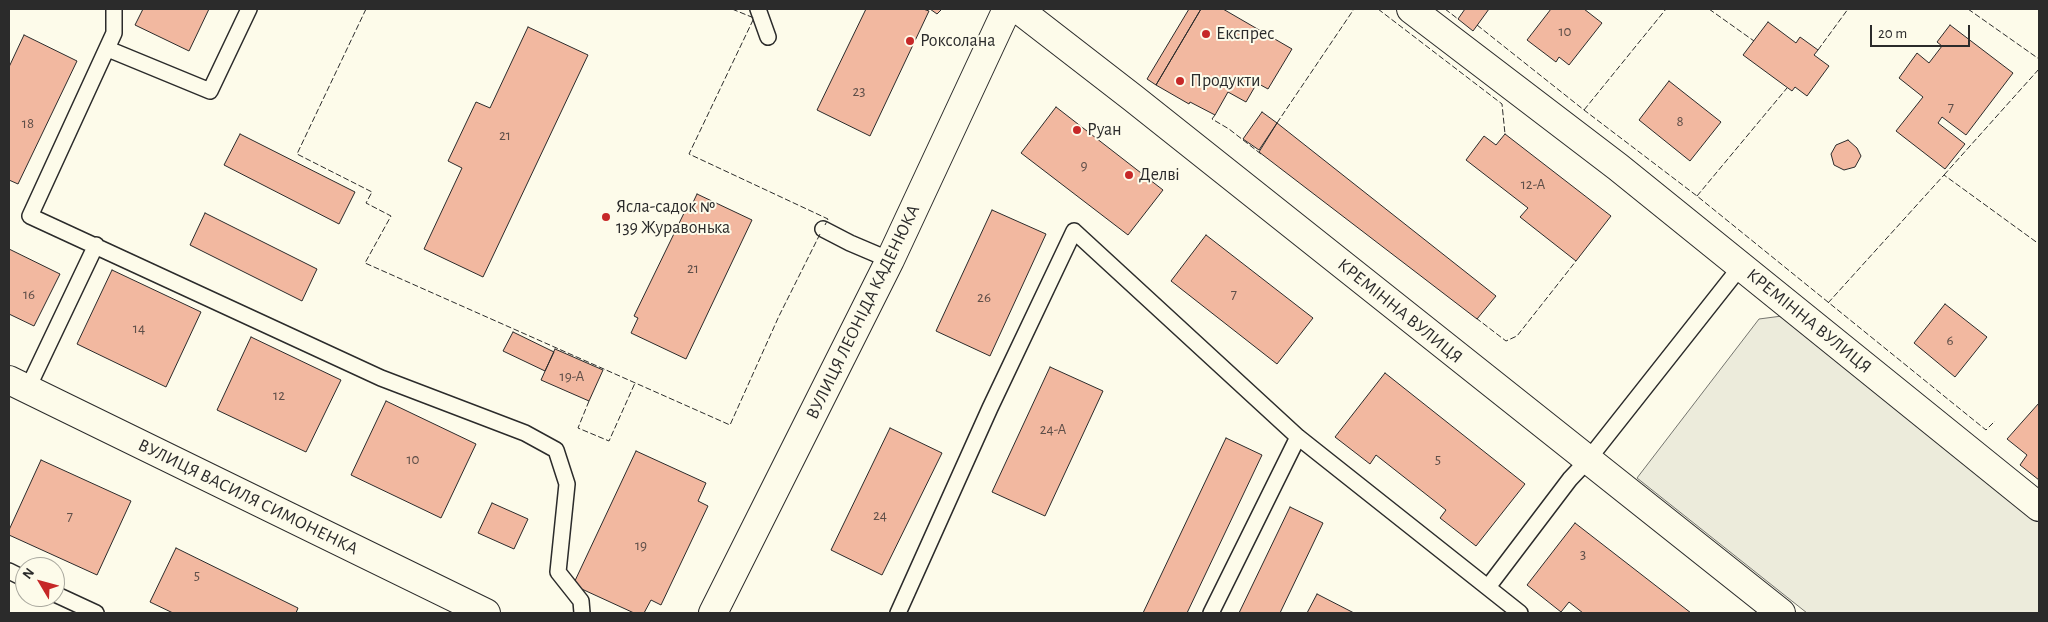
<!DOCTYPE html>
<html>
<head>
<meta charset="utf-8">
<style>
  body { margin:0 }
  #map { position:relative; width:2048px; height:622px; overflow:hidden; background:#fdfbea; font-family:"Alegreya Sans",sans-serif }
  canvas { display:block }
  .frame { position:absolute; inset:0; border:10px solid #2b2b2b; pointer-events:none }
  .north { position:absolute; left:15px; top:557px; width:50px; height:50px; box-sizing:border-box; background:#fdfbea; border:1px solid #a9a89e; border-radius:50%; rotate:307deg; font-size:14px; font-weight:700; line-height:20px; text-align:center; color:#2b2b2b }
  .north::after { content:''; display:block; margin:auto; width:18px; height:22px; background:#c62828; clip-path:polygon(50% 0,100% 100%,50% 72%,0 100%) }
  .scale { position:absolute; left:1870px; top:25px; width:100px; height:22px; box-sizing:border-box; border:2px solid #2b2b2b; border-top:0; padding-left:6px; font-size:15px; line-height:18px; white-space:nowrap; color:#2b2b2b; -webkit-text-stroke:4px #fdfbea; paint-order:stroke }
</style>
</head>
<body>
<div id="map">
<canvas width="2048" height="622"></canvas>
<div class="frame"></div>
<div class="north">N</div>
<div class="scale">20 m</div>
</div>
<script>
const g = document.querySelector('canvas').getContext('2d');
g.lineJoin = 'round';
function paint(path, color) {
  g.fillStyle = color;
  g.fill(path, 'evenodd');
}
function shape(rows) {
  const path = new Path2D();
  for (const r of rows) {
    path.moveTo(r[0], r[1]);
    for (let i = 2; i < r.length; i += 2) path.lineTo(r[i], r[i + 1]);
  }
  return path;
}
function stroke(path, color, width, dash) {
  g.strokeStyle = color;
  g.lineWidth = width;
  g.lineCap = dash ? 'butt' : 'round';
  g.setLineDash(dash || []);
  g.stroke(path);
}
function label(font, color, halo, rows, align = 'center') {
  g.font = font + ' "Alegreya Sans",sans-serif';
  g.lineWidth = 4;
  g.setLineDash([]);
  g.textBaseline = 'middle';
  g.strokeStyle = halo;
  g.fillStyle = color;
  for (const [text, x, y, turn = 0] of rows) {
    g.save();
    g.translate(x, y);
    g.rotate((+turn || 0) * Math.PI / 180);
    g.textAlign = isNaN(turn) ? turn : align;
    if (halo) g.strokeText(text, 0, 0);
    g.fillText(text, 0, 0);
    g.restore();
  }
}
const green = shape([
  [1782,316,2039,518,2039,613,1807,613,1637,478,1759,319,1782,316]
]);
const building = shape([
  [143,9,209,9,189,51,135,25,143,9],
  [866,9,923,9,929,11,870,136,817,110,866,9],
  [930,9,942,9,937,14,930,9],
  [1189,9,1201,9,1156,85,1147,79,1189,9],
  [1201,9,1223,9,1292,49,1268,89,1257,83,1246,102,1228,92,1215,115,1190,102,1189,104,1156,85,1201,9],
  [1465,9,1489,9,1473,31,1458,19,1465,9],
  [1551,9,1584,9,1602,23,1569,65,1559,57,1556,62,1527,40,1551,9],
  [1768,22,1796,43,1800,37,1818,50,1814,55,1829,66,1807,96,1795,87,1792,91,1743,55,1768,22],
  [1950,25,2013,73,1966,135,1942,117,1938,123,1965,144,1945,169,1896,131,1923,97,1899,78,1917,53,1929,63,1942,46,1937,42,1950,25],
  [528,27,588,55,483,277,424,249,462,168,448,161,476,102,490,108,528,27],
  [24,35,77,61,18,184,9,180,9,67,24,35],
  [1669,81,1721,122,1690,161,1639,120,1669,81],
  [1056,107,1163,190,1128,235,1021,153,1056,107],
  [1262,112,1277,123,1259,150,1243,139,1262,112],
  [1277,123,1496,296,1477,319,1259,152,1277,123],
  [240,134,355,192,339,224,224,165,240,134],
  [1505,134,1611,216,1576,261,1520,217,1528,208,1466,160,1484,136,1496,145,1505,134],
  [1848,140,1857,148,1861,156,1855,167,1844,170,1834,165,1831,154,1836,145,1848,140],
  [697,194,752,220,686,359,631,333,638,318,634,316,686,209,689,211,697,194],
  [992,210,1046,234,990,356,936,331,992,210],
  [205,213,317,269,302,301,190,245,205,213],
  [1206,235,1313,318,1277,364,1171,281,1206,235],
  [9,249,60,274,34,326,9,314,9,249],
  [112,270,201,312,166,387,77,344,112,270],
  [1945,304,1987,337,1955,377,1914,343,1945,304],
  [513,332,554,352,545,371,503,351,513,332],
  [251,337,341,380,306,452,217,410,251,337],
  [555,349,603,370,589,401,541,380,555,349],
  [1050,367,1103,391,1045,516,992,492,1050,367],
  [1385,373,1525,484,1476,546,1440,518,1446,510,1376,455,1370,464,1335,437,1385,373],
  [386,401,476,444,441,518,351,475,386,401],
  [2039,403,2039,480,2020,465,2027,455,2007,439,2039,403],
  [890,428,942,453,882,575,831,550,890,428],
  [1226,438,1262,455,1187,613,1143,613,1226,438],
  [636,451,706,483,698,501,708,506,661,605,651,600,644,613,634,613,573,585,636,451],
  [41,460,131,501,97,575,9,535,9,530,41,460],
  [492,503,528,519,514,549,478,533,492,503],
  [1290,507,1323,523,1280,613,1239,613,1290,507],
  [1575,523,1691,613,1583,613,1569,602,1561,612,1527,585,1575,523],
  [176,548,298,608,296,613,173,613,150,602,176,548],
  [1317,594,1354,613,1307,613,1317,594]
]);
const lane = shape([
  [114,9,114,33,30,216,381,378,525,433,556,450,567,484,558,572,581,601,582,613],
  [758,9,768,37],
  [108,49,210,91,249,9],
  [823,229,850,243,890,260],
  [27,390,96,245],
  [9,571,25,579],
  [1488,587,1570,479,1587,461,1741,266],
  [55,594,96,613],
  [898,613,990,408,1074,231,1298,437,1520,613],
  [1211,613,1298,437]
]);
const street = shape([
  [1018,9,1133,98,1781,613],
  [1411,9,1618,167,2039,507],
  [9,380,486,613],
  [713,613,890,260,1007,9]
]);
const fence = shape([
  [366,9,297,154,372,192,366,203,391,216,365,263,730,425,779,316,821,232],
  [732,9,754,18,689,154,828,219,825,225],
  [1378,9,1502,104,1505,134],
  [1445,9,1458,19],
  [1709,9,1754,41],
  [1968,9,2039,59],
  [1477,25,1584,110,1697,196,1986,430,1995,421],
  [1818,50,1848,9],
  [1584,110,1666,9],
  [1215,115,1212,119,1229,129,1261,154],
  [1277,123,1354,9],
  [1944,175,2039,69],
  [1697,196,1787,88],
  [1828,303,1944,175,2039,244],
  [1476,318,1506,341,1517,336,1576,261],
  [589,401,578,428,609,441,635,383]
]);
const markers = [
  [1206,34,5,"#c62828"],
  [910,41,5,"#c62828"],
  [1180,81,5,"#c62828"],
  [1077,130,5,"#c62828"],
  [1129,175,5,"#c62828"],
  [606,217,5,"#c62828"]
];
const numberNames = [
  ["10",1565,31],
  ["23",859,91],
  ["7",1951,107],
  ["8",1680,121],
  ["18",28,123],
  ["21",505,135],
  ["9",1084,165],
  ["12-А",1533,184],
  ["21",693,268],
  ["16",29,294],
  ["7",1234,294],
  ["26",984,297],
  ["14",139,328],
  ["6",1950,340],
  ["19-А",572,376],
  ["12",279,395],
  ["24-А",1053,429],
  ["10",413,459],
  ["5",1438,459],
  ["24",880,515],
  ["7",70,516],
  ["19",641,545],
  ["3",1583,554],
  ["5",197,575]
];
const poiNames = [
  ["Експрес",1216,34],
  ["Роксолана",920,41],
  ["Продукти",1190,81],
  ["Руан",1087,130],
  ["Делві",1139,175],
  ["Ясла-садок №",616,207],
  ["139 Журавонька",616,228]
];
const streetNames = [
  ["КРЕМІННА ВУЛИЦЯ",1400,311,39],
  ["ВУЛИЦЯ ЛЕОНІДА КАДЕНЮКА",863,312,-64],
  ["КРЕМІННА ВУЛИЦЯ",1809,321,39],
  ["ВУЛИЦЯ ВАСИЛЯ СИМОНЕНКА",248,497,26]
];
paint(green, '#ecebdb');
stroke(green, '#74746e', 1);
paint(building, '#f2b8a0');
stroke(building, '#2b2b2b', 1);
stroke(lane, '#2b2b2b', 18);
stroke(street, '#2b2b2b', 30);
stroke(lane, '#fdfbea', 15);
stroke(street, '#fdfbea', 28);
stroke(fence, '#2b2b2b', 1, [6, 2.5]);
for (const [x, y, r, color] of markers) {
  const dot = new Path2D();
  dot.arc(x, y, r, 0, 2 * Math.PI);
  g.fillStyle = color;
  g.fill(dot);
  stroke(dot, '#fdfbea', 2);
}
label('15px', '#5d4e48', null, numberNames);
label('18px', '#2b2b2b', '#fdfbea', poiNames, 'left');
label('18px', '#2b2b2b', '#fdfbea', streetNames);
</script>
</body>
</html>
